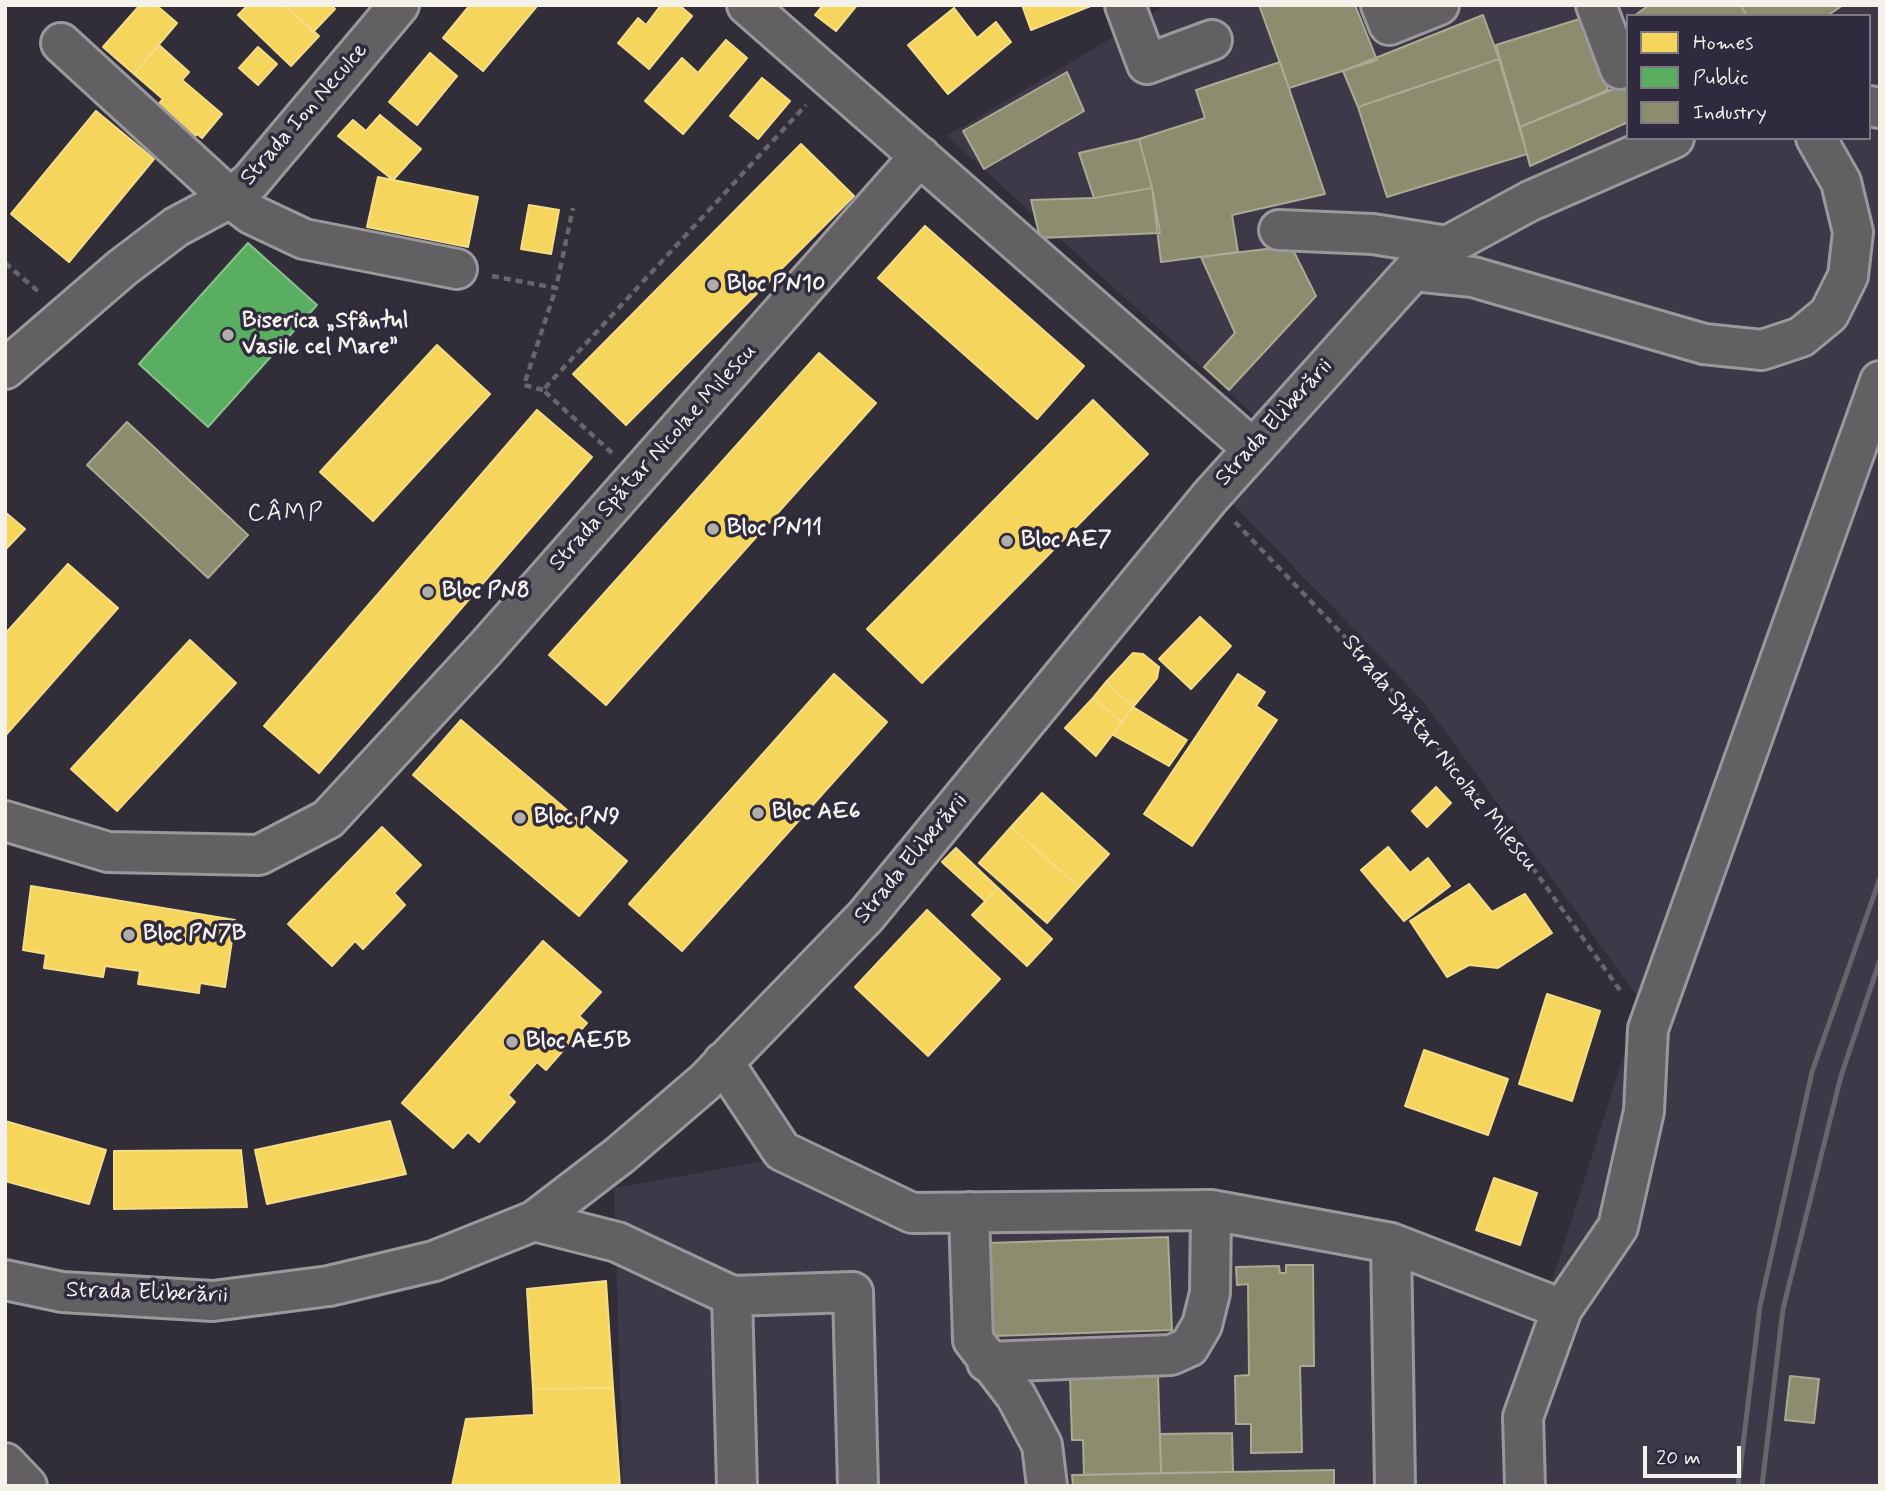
<!DOCTYPE html>
<html>
<head>
<meta charset="utf-8">
<style>
  body { margin:0 }
  #map { position:relative; width:1885px; height:1491px; overflow:hidden; background:#312e39; font-family:Mynerve,sans-serif }
  canvas { display:block }
  .frame { position:absolute; inset:0; border:7px solid #f4f1e8; pointer-events:none }
  .legend { position:absolute; left:1626px; top:14px; width:245px; height:126px; box-sizing:border-box; background:#2f2a3d; border:2px solid #7e7a81; margin:0; padding:9px 12px; list-style:none; font-size:21px; color:#f4f1e8 }
  .legend li { display:flex; align-items:center; gap:14px; height:35px }
  .legend b { width:35px; border:2px solid #7e7a81 }
  .scale { position:absolute; left:1643px; top:1446px; width:98px; height:32px; box-sizing:border-box; border:4px solid #f4f1e8; border-top:0; padding-left:9px; font-size:21px; line-height:24px; white-space:nowrap; color:#f4f1e8; -webkit-text-stroke:5px #2f2a3d; paint-order:stroke }
</style>
</head>
<body>
<div id="map">
<canvas width="1885" height="1491"></canvas>
<div class="frame"></div>
<ul class="legend">
<li><b style="height:19px;background:#f6d55c"></b>Homes</li>
<li><b style="height:19px;background:#5aae61"></b>Public</li>
<li><b style="height:19px;background:#8c8c6e"></b>Industry</li>
</ul>
<div class="scale">20 m</div>
</div>
<script>
const g = document.querySelector('canvas').getContext('2d');
g.lineJoin = 'round';
function paint(path, color) {
  g.fillStyle = color;
  g.fill(path, 'evenodd');
}
function shape(rows) {
  const path = new Path2D();
  for (const r of rows) {
    path.moveTo(r[0], r[1]);
    for (let i = 2; i < r.length; i += 2) path.lineTo(r[i], r[i + 1]);
  }
  return path;
}
function stroke(path, color, width, dash) {
  g.strokeStyle = color;
  g.lineWidth = width;
  g.lineCap = dash ? 'butt' : 'round';
  g.setLineDash(dash || []);
  g.stroke(path);
}
function label(font, color, halo, rows, align = 'center') {
  g.font = font + ' Mynerve,sans-serif';
  g.lineWidth = 7;
  g.setLineDash([]);
  g.textBaseline = 'middle';
  g.strokeStyle = halo;
  g.fillStyle = color;
  for (const [text, x, y, turn = 0] of rows) {
    g.save();
    g.translate(x, y);
    g.rotate((+turn || 0) * Math.PI / 180);
    g.textAlign = isNaN(turn) ? turn : align;
    if (halo) g.strokeText(text, 0, 0);
    g.fillText(text, 0, 0);
    g.restore();
  }
}
const built = shape([
  [1167,5,1880,5,1880,1486,623,1486,614,1188,776,1159,891,1219,1195,1223,1374,1254,1543,1310,1641,1001,1424,702,1205,475,1256,417,947,136],
  [1628,16,1869,16,1869,138,1628,138]
]);
const homes = shape([
  [140,5,156,5,177,23,134,74,103,47,140,5],
  [248,5,285,5,319,36,291,66,238,15,248,5],
  [285,5,331,5,335,9,313,32,285,5],
  [470,5,537,6,483,71,443,38,470,5],
  [661,5,679,5,692,16,649,69,618,43,638,18,646,25,661,5],
  [823,5,857,5,836,31,815,15,823,5],
  [1022,5,1093,5,1031,30,1022,5],
  [954,8,977,38,996,22,1011,42,948,94,908,45,954,8],
  [726,40,747,58,683,134,645,101,682,58,698,73,726,40],
  [159,45,189,72,182,80,222,114,202,138,197,134,190,141,154,109,163,99,134,74,159,45],
  [258,47,277,64,258,85,239,68,258,47],
  [430,53,457,76,417,125,389,102,430,53],
  [762,78,790,101,758,139,730,116,762,78],
  [96,111,154,159,69,262,11,214,96,111],
  [380,115,421,149,393,180,338,136,353,120,366,131,380,115],
  [801,144,854,196,626,425,573,374,801,144],
  [378,177,478,197,468,247,367,227,378,177],
  [529,205,559,210,551,254,521,249,529,205],
  [925,226,1084,366,1037,419,878,278,925,226],
  [437,345,490,394,373,521,320,472,437,345],
  [819,353,876,403,606,705,549,655,819,353],
  [1093,400,1148,454,922,683,867,629,1093,400],
  [537,410,592,457,319,773,264,726,537,410],
  [5,512,25,529,5,550,5,512],
  [68,564,118,608,5,736,5,634,68,564],
  [1200,617,1231,646,1191,689,1159,659,1200,617],
  [190,640,236,683,117,811,71,769,190,640],
  [1133,653,1143,654,1159,667,1157,678,1133,707,1106,682,1133,653],
  [834,674,887,722,682,951,629,904,834,674],
  [1238,674,1265,692,1256,706,1277,720,1192,846,1144,814,1238,674],
  [1106,682,1133,707,1122,722,1093,698,1106,682],
  [1093,698,1122,722,1096,756,1065,728,1093,698],
  [1133,707,1187,740,1169,766,1113,735,1133,707],
  [461,720,627,861,579,916,413,775,461,720],
  [1436,787,1451,803,1427,827,1412,811,1436,787],
  [1042,793,1109,854,1079,887,1011,827,1042,793],
  [382,827,421,865,394,893,405,905,363,949,355,941,332,966,288,924,382,827],
  [1011,827,1079,887,1047,923,979,863,1011,827],
  [1388,847,1410,873,1428,858,1450,886,1404,921,1361,870,1388,847],
  [956,848,998,888,985,901,942,862,956,848],
  [1469,884,1492,912,1525,894,1552,933,1498,968,1469,965,1447,977,1410,921,1469,884],
  [31,886,235,920,225,987,200,983,199,993,138,984,140,971,105,966,103,977,44,968,46,954,23,950,31,886],
  [998,888,1052,939,1027,966,972,915,998,888],
  [927,910,1000,979,928,1056,855,987,927,910],
  [543,941,601,992,579,1016,587,1023,546,1070,537,1062,508,1095,515,1102,479,1142,468,1132,453,1148,402,1103,543,941],
  [1547,994,1600,1011,1572,1101,1519,1084,1547,994],
  [1424,1050,1508,1079,1488,1135,1405,1106,1424,1050],
  [5,1121,106,1150,89,1204,5,1181,5,1121],
  [390,1121,406,1174,267,1204,255,1150,390,1121],
  [241,1150,247,1207,114,1209,114,1151,241,1150],
  [1494,1178,1537,1193,1520,1245,1476,1230,1494,1178],
  [606,1281,613,1388,533,1389,527,1289,606,1281],
  [613,1388,620,1486,452,1486,466,1419,534,1415,533,1389,613,1388]
]);
const public = shape([
  [248,243,317,305,208,427,139,364,248,243]
]);
const industry = shape([
  [1259,5,1355,5,1377,60,1289,88,1259,5],
  [1649,5,1740,5,1747,16,1634,16,1649,5],
  [1740,5,1843,5,1827,16,1747,16,1740,5],
  [1483,15,1499,59,1358,107,1343,71,1483,15],
  [1586,17,1608,90,1520,127,1496,45,1586,17],
  [1499,59,1527,154,1387,197,1358,107,1499,59],
  [1280,62,1325,194,1232,215,1238,252,1161,262,1152,188,1139,139,1205,118,1196,90,1280,62],
  [1067,72,1084,111,984,169,963,131,1067,72],
  [1628,83,1628,122,1530,166,1520,127,1628,83],
  [1139,139,1152,188,1094,198,1079,153,1139,139],
  [1152,188,1160,233,1040,238,1031,200,1094,198,1152,188],
  [1291,246,1316,296,1229,390,1204,367,1235,333,1201,257,1291,246],
  [127,422,248,535,208,578,87,465,127,422],
  [1168,1237,1172,1330,993,1336,989,1243,1168,1237],
  [1286,1265,1313,1265,1314,1366,1300,1366,1302,1452,1251,1453,1251,1424,1236,1424,1235,1376,1249,1375,1248,1284,1237,1285,1236,1267,1279,1266,1280,1273,1286,1273,1286,1265],
  [1158,1375,1161,1473,1084,1475,1083,1440,1072,1440,1070,1377,1158,1375],
  [1790,1376,1819,1379,1814,1423,1785,1420,1790,1376],
  [1232,1433,1233,1472,1161,1473,1160,1434,1232,1433],
  [1334,1470,1334,1486,1073,1486,1072,1475,1334,1470]
]);
const path = shape([
  [5,263,39,292],
  [492,276,556,288,573,208],
  [543,390,524,385,556,288],
  [612,453,543,390,806,105],
  [1235,522,1368,661,1507,832,1622,993]
]);
const minor = shape([
  [747,5,1252,448],
  [1125,5,1147,64,1212,40],
  [1381,5,1389,25,1439,5],
  [1596,5,1620,69],
  [61,43,230,198,251,214,304,239,457,269],
  [1869,106,1880,108],
  [1279,230,1373,234,1447,246],
  [1413,271,1473,277,1704,344,1762,350,1801,337,1829,314,1848,276,1853,232,1841,182,1816,138],
  [5,369,122,268,176,227,230,198,250,182,399,5],
  [5,821,108,852,259,855,328,819,485,649,920,156],
  [723,1062,782,1151,912,1213,1211,1210],
  [969,1212,973,1340,1016,1396,1042,1445,1047,1486],
  [534,1221,617,1242,732,1296,737,1486],
  [1391,1243,1395,1486],
  [5,1280,62,1292,213,1301,329,1286,434,1261,534,1221,620,1155,705,1082,866,916,1210,497,1413,271,1447,246,1530,201,1674,138],
  [732,1296,853,1292,858,1486],
  [1562,1309,1618,1227,1644,1111,1648,1029,1880,381],
  [987,1362,1171,1355,1189,1347,1202,1325,1210,1293,1211,1210,1391,1243,1562,1309,1523,1417,1525,1486],
  [5,1463,27,1486]
]);
const rail = shape([
  [1738,1486,1760,1306,1812,1072,1880,878],
  [1762,1486,1783,1309,1841,1076,1880,960]
]);
const markers = [
  [713,285,7,"#b0adab"],
  [228,335,7,"#b0adab"],
  [713,529,7,"#b0adab"],
  [1007,541,7,"#b0adab"],
  [428,592,7,"#b0adab"],
  [758,813,7,"#b0adab"],
  [520,818,7,"#b0adab"],
  [129,935,7,"#b0adab"],
  [512,1042,7,"#b0adab"]
];
const streetNames = [
  ["Strada Ion Neculce",305,115,-49],
  ["Strada Eliberării",1275,423,-48],
  ["Strada Spătar Nicolae Milescu",654,458,-48],
  ["Strada Spătar Nicolae Milescu",1439,754,51],
  ["Strada Eliberării",912,859,-50],
  ["Strada Eliberării",147,1294,2]
];
const poiNames = [
  ["Bloc PN10",727,285],
  ["Biserica „Sfântul",242,322],
  ["Vasile cel Mare”",242,348],
  ["Bloc PN11",727,529],
  ["Bloc AE7",1021,541],
  ["Bloc PN8",442,592],
  ["Bloc AE6",772,813],
  ["Bloc PN9",534,818],
  ["Bloc PN7B",143,935],
  ["Bloc AE5B",526,1042]
];
const neighbourhoodNames = [
  ["CÂMP",286,515]
];
paint(built, '#3e3948');
paint(homes, '#f6d55c');
stroke(homes, '#f5dd86', 2);
paint(public, '#5aae61');
stroke(public, '#88c28a', 2);
paint(industry, '#8c8c6e');
stroke(industry, '#abaa93', 2);
stroke(minor, '#9a989b', 44);
stroke(path, '#68666b', 4.5, [7, 5]);
stroke(minor, '#626063', 38);
stroke(rail, '#68666b', 5);
for (const [x, y, r, color] of markers) {
  const dot = new Path2D();
  dot.arc(x, y, r, 0, 2 * Math.PI);
  g.fillStyle = color;
  g.fill(dot);
  stroke(dot, '#2f2a3d', 2.5);
}
label('23px', '#f4f1e8', '#2f2a3d', streetNames);
label('bold 23px', '#f4f1e8', '#2f2a3d', poiNames, 'left');
g.letterSpacing = '2px';
label('24px', '#f4f1e8', '#2f2a3d', neighbourhoodNames);
g.letterSpacing = '0px';
</script>
</body>
</html>
